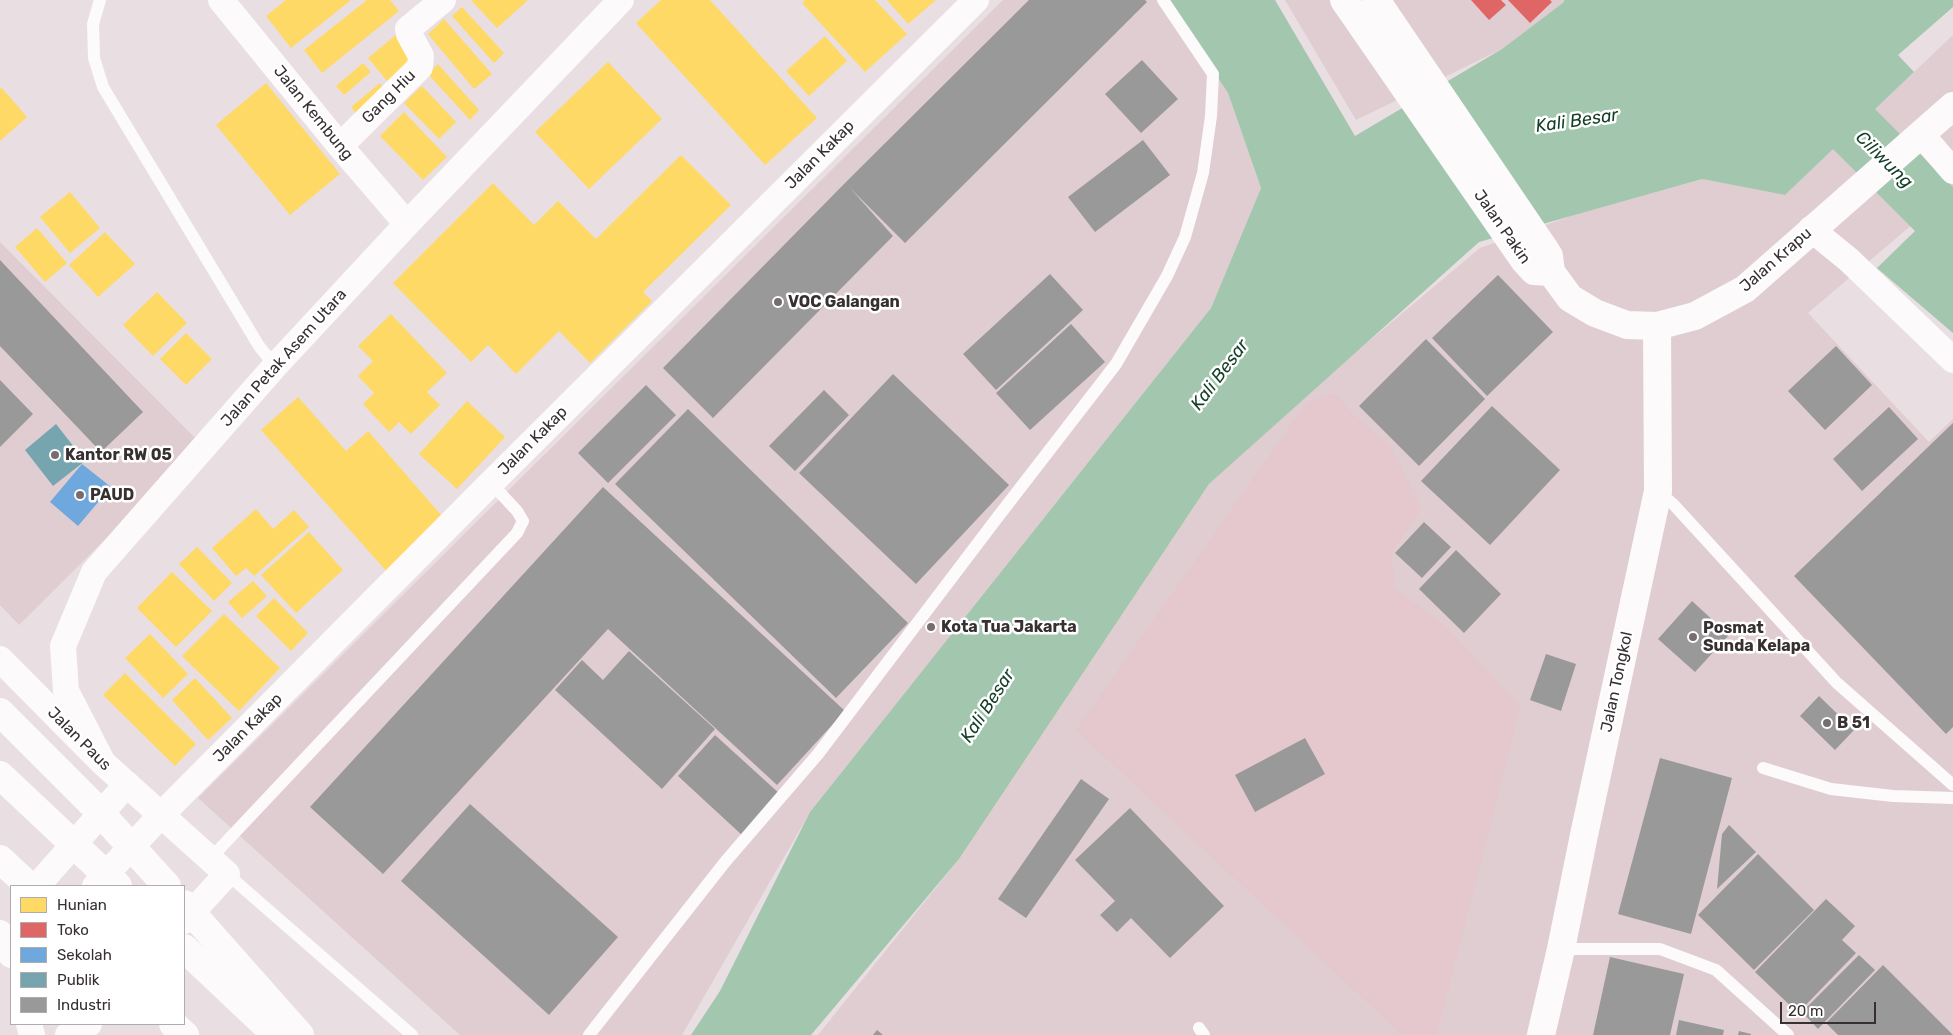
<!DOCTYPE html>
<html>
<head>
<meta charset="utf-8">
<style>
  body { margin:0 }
  #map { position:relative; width:1953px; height:1035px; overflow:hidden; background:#e9dee1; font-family:Rubik,sans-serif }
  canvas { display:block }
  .legend { position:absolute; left:10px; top:885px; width:175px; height:140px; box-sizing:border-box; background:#fff; border:1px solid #afacad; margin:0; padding:6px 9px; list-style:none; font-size:15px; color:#373031 }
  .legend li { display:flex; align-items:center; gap:10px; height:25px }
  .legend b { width:25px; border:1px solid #afacad }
  .scale { position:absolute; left:1780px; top:1002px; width:96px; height:22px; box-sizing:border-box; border:2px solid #373031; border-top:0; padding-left:6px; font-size:15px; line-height:18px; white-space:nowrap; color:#373031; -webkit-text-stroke:4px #fff; paint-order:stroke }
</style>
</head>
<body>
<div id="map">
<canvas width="1953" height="1035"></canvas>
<ul class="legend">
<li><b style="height:14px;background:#ffd966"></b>Hunian</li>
<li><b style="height:14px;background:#e06666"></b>Toko</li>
<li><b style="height:14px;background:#6fa8dc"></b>Sekolah</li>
<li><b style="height:14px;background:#76a5af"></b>Publik</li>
<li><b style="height:14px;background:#999"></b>Industri</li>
</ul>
<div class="scale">20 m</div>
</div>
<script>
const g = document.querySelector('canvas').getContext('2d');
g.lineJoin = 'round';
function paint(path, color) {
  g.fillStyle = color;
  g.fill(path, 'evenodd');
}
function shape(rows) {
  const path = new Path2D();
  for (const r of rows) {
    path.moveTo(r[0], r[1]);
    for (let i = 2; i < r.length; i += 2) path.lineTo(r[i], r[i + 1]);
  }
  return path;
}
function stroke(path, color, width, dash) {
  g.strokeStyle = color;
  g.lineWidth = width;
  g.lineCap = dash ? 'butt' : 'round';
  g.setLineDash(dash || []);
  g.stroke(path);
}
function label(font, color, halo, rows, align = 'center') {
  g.font = font + ' Rubik,sans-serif';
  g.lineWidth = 5;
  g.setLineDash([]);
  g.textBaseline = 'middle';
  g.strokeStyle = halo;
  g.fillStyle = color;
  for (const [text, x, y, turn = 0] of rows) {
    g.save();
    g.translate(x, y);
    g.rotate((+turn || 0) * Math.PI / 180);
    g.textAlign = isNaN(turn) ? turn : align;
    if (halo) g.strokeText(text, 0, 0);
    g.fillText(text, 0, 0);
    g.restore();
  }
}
const built = shape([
  [1003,0,1166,0,1228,93,1261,188,1211,308,810,812,682,1035,460,1035,198,798],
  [1285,0,1564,0,1564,2,1502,49,1356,120],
  [1953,35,1953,190,1808,313,1929,442,1953,419,1953,1035,818,1035,959,859,1209,484,1318,384,1480,248,1580,213,1702,179,1785,195],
  [0,242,201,444,19,625,0,605]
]);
const green = shape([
  [1334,393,1354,415,1391,447,1421,509,1391,554,1395,588,1444,625,1520,706,1437,1035,1402,1035,1076,730,1307,402]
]);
const water = shape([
  [1166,0,1275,0,1355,136,1502,49,1564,2,1564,0,1953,0,1953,7,1898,55,1914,72,1785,195,1702,179,1479,242,1209,484,959,859,811,1035,691,1035,720,991,810,812,1211,308,1261,188,1228,93],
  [1953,197,1953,333,1877,268,1915,231]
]);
const homes = shape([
  [286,0,351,0,291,48,266,16],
  [367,0,390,0,399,11,322,73,304,50],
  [471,0,528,0,497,28],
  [661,0,710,0,817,118,765,165,636,23],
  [805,0,875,0,907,34,865,72,802,3],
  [887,0,936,0,908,24],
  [462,7,504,53,494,63,452,16],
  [444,19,492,74,474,89,428,34],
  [397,34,416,57,388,82,368,58],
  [825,36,847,61,809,96,786,71],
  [608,62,662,119,589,189,535,132],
  [363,63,371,72,344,95,336,86],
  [438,64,479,110,470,120,428,74],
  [266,83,340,174,290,215,216,125],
  [380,83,384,89,356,113,351,107],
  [422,86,456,122,439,139,404,103],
  [2,88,27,117,0,141,0,89],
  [404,112,447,157,423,180,380,136],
  [681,155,731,205,643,292,652,301,590,363,559,331,516,374,488,345,471,362,393,283,493,183,534,225,558,201,596,239],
  [70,192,100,228,70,253,40,217],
  [37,228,67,263,45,282,15,247],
  [105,232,135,264,98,297,69,265],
  [157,292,187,323,153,356,123,325],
  [391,314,447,373,427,392,440,405,411,434,399,422,389,432,363,404,374,393,358,376,373,361,358,346],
  [186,333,212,359,186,385,160,359],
  [298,397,346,451,368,431,442,516,388,573,261,430],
  [467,401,505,437,457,489,419,454],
  [256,509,273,529,294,510,309,527,254,576,246,568,236,576,212,548],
  [309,532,343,570,296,613,261,575],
  [197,547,232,583,214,601,179,564],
  [172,572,212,611,176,647,137,608],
  [253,581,267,596,242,618,228,602],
  [274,598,308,633,291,651,256,616],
  [224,614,280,668,239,711,182,656],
  [150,634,188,674,163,698,125,658],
  [125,673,196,744,175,766,103,695],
  [195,678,232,718,208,740,172,700]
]);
const shops = shape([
  [1471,0,1501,0,1506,5,1489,20],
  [1508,0,1550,0,1552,2,1530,23]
]);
const schools = shape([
  [82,464,111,487,78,526,50,502]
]);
const public = shape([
  [56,424,85,461,53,486,25,450]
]);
const industry = shape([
  [1029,0,1145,0,1147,2,905,243,850,188,893,236,713,418,663,368,845,183],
  [1142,60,1178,99,1141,133,1105,94],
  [1143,140,1170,175,1095,232,1068,197],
  [0,260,143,412,101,452,0,346],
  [1050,274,1083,310,996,390,963,354],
  [1498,275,1553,332,1487,396,1432,338],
  [1071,324,1105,362,1030,430,996,393],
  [1426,339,1485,399,1419,466,1359,406],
  [1836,346,1872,385,1825,430,1788,391],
  [893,374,1009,485,916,584,799,473],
  [0,380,33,414,0,447],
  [646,385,676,415,608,483,578,453],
  [824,390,849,415,795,471,769,446],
  [1492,406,1560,470,1490,545,1421,481],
  [1889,407,1918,439,1862,491,1833,459],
  [688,409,908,623,836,698,615,484],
  [1953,423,1953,727,1946,734,1794,576],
  [603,487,845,711,777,785,608,629,383,874,310,807],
  [1424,522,1451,547,1422,578,1395,553],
  [1456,550,1501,594,1464,633,1419,589],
  [1692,601,1729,635,1695,672,1658,639],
  [629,651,715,729,662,789,555,690,582,660,603,680],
  [1546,654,1576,664,1561,711,1530,700],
  [1819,696,1854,730,1835,750,1800,716],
  [715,735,781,795,743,836,678,776],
  [1305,738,1325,774,1255,812,1235,775],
  [1660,758,1732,778,1691,934,1618,914],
  [1081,779,1109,799,1026,918,998,899],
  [470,804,618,937,549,1015,401,881],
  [1130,808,1224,906,1170,958,1131,918,1117,932,1100,915,1115,901,1075,860],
  [1729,825,1756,852,1717,889,1722,834],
  [1758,854,1814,910,1754,970,1698,915],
  [1826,899,1855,926,1842,940,1856,953,1798,1013,1755,972],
  [1859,955,1875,970,1818,1029,1802,1012],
  [1610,957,1684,974,1670,1035,1593,1035],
  [1883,965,1953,1035,1838,1035,1826,1023],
  [1679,1020,1724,1030,1723,1035,1676,1035],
  [877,1030,883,1035,873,1035],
  [1739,1031,1751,1034,1751,1035,1738,1035]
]);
const river = shape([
  [1816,91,1953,228]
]);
const service = shape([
  [100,0,93,24,94,58,103,87,259,346,275,366],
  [1658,491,1674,505,1837,683,1953,785],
  [1763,768,1831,789,1893,796,1953,798],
  [209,860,517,533,523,521,517,511,491,483],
  [227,874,412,1035],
  [1561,949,1660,949,1716,970,1788,1035],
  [1199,1028,1204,1035],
  [589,1035,725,862,818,754,997,518,1116,364,1167,276,1185,237,1203,173,1211,116,1213,74,1163,0]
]);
const minor = shape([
  [221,0,340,146,407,224],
  [1921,134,1953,171],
  [340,146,420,67,421,56,409,34,408,29,443,0],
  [1811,229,1849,260,1953,360],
  [0,659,103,763,227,874,184,921],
  [103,763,66,691,63,646,94,572,275,366,407,224,621,0],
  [37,886,127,784],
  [95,886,162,814,491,483,976,0],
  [0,933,11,955],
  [29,1024,32,1035],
  [68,1035,89,1024]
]);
const tertiary = shape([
  [1541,1035,1561,949,1584,835,1658,491,1657,326]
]);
const trunk = shape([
  [1344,0,1524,260,1534,271,1551,272],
  [1376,0,1544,248,1549,256,1551,272,1570,298,1595,313,1627,325,1657,326,1695,316,1745,289,1953,106]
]);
const motorway = shape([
  [0,712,94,806,167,886],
  [0,775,118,886],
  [0,859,29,886],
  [184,904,300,1035],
  [184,948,276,1035],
  [173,1024,185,1035]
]);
const markers = [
  [778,302,5,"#756d6f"],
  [55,455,5,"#756d6f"],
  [80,495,5,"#756d6f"],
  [931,627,5,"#756d6f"],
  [1693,637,5,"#756d6f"],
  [1827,723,5,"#756d6f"]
];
const streetNames = [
  ["Gang Hiu",389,97,-45],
  ["Jalan Kembung",313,113,51],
  ["Jalan Kakap",820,155,-45],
  ["Jalan Pakin",1502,227,55],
  ["Jalan Krapu",1776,260,-41],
  ["Jalan Petak Asem Utara",284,358,-48],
  ["Jalan Kakap",533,441,-45],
  ["Jalan Tongkol",1617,682,-78],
  ["Jalan Kakap",248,728,-45],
  ["Jalan Paus",79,739,45]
];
const poiNames = [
  ["VOC Galangan",788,302],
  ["Kantor RW 05",65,455],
  ["PAUD",90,495],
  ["Kota Tua Jakarta",941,627],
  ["Posmat",1703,628],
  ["Sunda Kelapa",1703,646],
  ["B 51",1837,723]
];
const waterNames = [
  ["Kali Besar",1577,121,-8],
  ["Ciliwung",1884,160,45],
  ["Kali Besar",1220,375,-53],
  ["Kali Besar",988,706,-57]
];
paint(built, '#e0cdd1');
paint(green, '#e4c8ce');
paint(water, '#a2c6ae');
paint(homes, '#ffd966');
paint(shops, '#e06666');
paint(schools, '#6fa8dc');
paint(public, '#76a5af');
paint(industry, '#999');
stroke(river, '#a2c6ae', 58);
stroke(service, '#fcfafa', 12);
stroke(minor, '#fcfafa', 26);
stroke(tertiary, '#fcfafa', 28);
stroke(trunk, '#fcfafa', 28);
stroke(motorway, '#fcfafa', 28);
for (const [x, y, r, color] of markers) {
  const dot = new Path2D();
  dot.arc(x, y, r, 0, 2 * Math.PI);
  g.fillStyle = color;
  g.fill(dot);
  stroke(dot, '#fff', 2);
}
label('16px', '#373031', '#fff', streetNames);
label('bold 16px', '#373031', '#fff', poiNames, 'left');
label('italic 18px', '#133e27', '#fff', waterNames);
</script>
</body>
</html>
